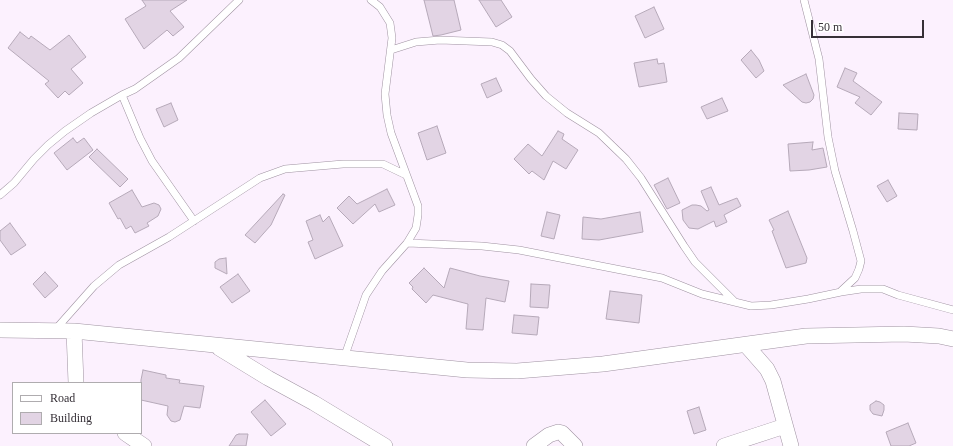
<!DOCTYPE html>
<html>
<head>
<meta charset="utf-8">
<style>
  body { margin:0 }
  #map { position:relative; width:953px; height:446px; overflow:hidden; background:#fcf1fe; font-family:"Times New Roman",serif }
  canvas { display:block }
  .legend { position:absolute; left:12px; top:382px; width:130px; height:52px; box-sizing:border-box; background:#fff; border:1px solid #afacaf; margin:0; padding:5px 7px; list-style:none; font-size:12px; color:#363037 }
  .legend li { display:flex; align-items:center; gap:8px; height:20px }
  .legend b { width:20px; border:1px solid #afacaf }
  .scale { position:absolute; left:811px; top:20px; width:113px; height:18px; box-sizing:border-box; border:2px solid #363037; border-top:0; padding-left:5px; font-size:12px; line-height:14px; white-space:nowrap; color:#363037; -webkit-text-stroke:3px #fff; paint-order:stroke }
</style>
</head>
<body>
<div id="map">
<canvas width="953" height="446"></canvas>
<ul class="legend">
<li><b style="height:5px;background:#fff"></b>Road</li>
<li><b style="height:11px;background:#e2d4e4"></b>Building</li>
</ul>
<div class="scale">50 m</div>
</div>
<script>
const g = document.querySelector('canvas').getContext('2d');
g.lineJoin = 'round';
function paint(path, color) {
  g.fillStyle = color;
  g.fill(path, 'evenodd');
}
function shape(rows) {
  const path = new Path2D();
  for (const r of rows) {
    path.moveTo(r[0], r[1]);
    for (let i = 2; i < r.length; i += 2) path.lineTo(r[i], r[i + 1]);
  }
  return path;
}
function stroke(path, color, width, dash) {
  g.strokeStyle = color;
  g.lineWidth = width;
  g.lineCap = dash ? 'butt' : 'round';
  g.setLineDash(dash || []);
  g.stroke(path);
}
const building = shape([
  [142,0,187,0,170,11,184,27,173,36,167,30,144,49,125,19,146,6,142,0],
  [424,0,454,0,461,30,441,35,433,36,424,0],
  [479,0,501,0,512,17,496,27,479,0],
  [654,7,664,29,645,38,635,16,654,7],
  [20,32,29,39,31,36,50,50,69,35,86,57,71,69,83,83,69,95,65,91,58,98,45,84,49,81,8,48,20,32],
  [751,50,759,60,764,71,756,78,741,60,751,50],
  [657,59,658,64,664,63,667,82,639,87,634,63,657,59],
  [845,68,857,73,853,81,882,102,871,115,855,103,860,97,837,87,845,68],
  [806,74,814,95,813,99,810,102,806,103,802,102,783,85,806,74],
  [496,78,502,91,487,98,481,84,496,78],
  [722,98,728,111,707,119,701,107,722,98],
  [171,103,178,120,164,127,156,109,171,103],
  [899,113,918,114,917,130,898,129,899,113],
  [437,126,446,153,427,160,418,133,437,126],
  [558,131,564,134,562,139,578,150,566,169,553,161,544,180,532,171,529,174,514,159,528,144,542,156,558,131],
  [73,138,77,143,84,138,93,150,67,170,54,153,73,138],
  [813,142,812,150,823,148,827,167,809,170,790,171,788,144,813,142],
  [97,149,128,179,120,187,89,157,97,149],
  [668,178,680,203,667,209,654,185,668,178],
  [888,180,897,196,887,202,877,186,888,180],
  [711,187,719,205,737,198,741,206,724,215,727,222,716,227,714,221,698,229,689,228,683,220,682,210,692,205,696,205,701,206,707,211,709,210,701,191,711,187],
  [387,189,395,205,379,212,375,204,353,224,337,208,349,196,357,204,387,189],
  [132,190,142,207,154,203,159,205,161,209,158,216,147,223,149,226,135,233,131,226,126,229,120,218,118,219,109,203,132,190],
  [283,194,285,195,271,225,255,243,245,235,283,194],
  [788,211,807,258,806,263,786,268,772,231,774,230,769,220,788,211],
  [547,212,560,215,554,239,541,236,547,212],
  [640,212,643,232,599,240,582,239,583,217,601,219,640,212],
  [320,215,323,222,329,216,343,246,315,259,308,242,313,240,306,221,320,215],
  [10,223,26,245,11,255,0,240,0,231,10,223],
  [226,258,227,274,215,268,215,262,219,259,226,258],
  [424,268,444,288,450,268,480,276,509,281,505,302,486,298,483,330,466,329,468,304,433,295,426,303,412,289,413,287,409,283,424,268],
  [45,272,58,286,45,298,33,284,45,272],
  [238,274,250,291,232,303,220,287,238,274],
  [531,284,550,285,548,308,530,307,531,284],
  [610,291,642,295,639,323,606,319,610,291],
  [514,315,539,317,537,335,512,333,514,315],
  [143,370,166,375,166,378,180,380,179,383,204,386,200,408,184,406,180,420,175,422,171,421,167,415,168,406,141,400,141,380,143,370],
  [265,400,286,424,271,436,251,412,265,400],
  [876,401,880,402,884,405,884,410,882,416,873,414,870,410,870,405,876,401],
  [699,407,706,430,694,434,687,411,699,407],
  [908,423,916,443,909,446,891,446,886,432,908,423],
  [239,434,248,434,246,446,229,446,236,435,239,434]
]);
const service = shape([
  [804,0,819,59,828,137,835,171,853,231,861,261,859,269,855,278,841,291],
  [391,50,416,42,440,40,492,42,502,45,510,51,531,79,546,96,567,113,599,133,626,159,641,178,684,246,695,262,734,301],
  [122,95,140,138,152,161,194,221],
  [0,195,14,183,34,159,48,145,65,131,91,113,122,95,135,89,179,58,239,0],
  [407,243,482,246,519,250,662,278,702,294,751,306,771,305,808,299,841,292,861,289,883,289,898,295,953,310],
  [55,330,94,286,119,265,169,237,260,178,285,169,343,164,383,164,406,175],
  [344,358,366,295,382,271,407,243,416,228,418,215,418,206,391,133,387,115,385,94,392,38,390,23,380,7,371,0]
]);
const minor = shape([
  [0,330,74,331,467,370,517,371,603,364,806,336,904,334,939,336,953,339],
  [74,331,76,383],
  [746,345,767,369,773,381,791,446],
  [219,348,268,378,314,403,385,446],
  [125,433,144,446],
  [534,446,549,435,558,432,562,433,575,446],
  [724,446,785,426]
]);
paint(building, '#e2d4e4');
stroke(building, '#b6a9b9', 1);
stroke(service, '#9f92a1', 8);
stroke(minor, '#9f92a1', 16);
stroke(service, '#fff', 7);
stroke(minor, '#fff', 15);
</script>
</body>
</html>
